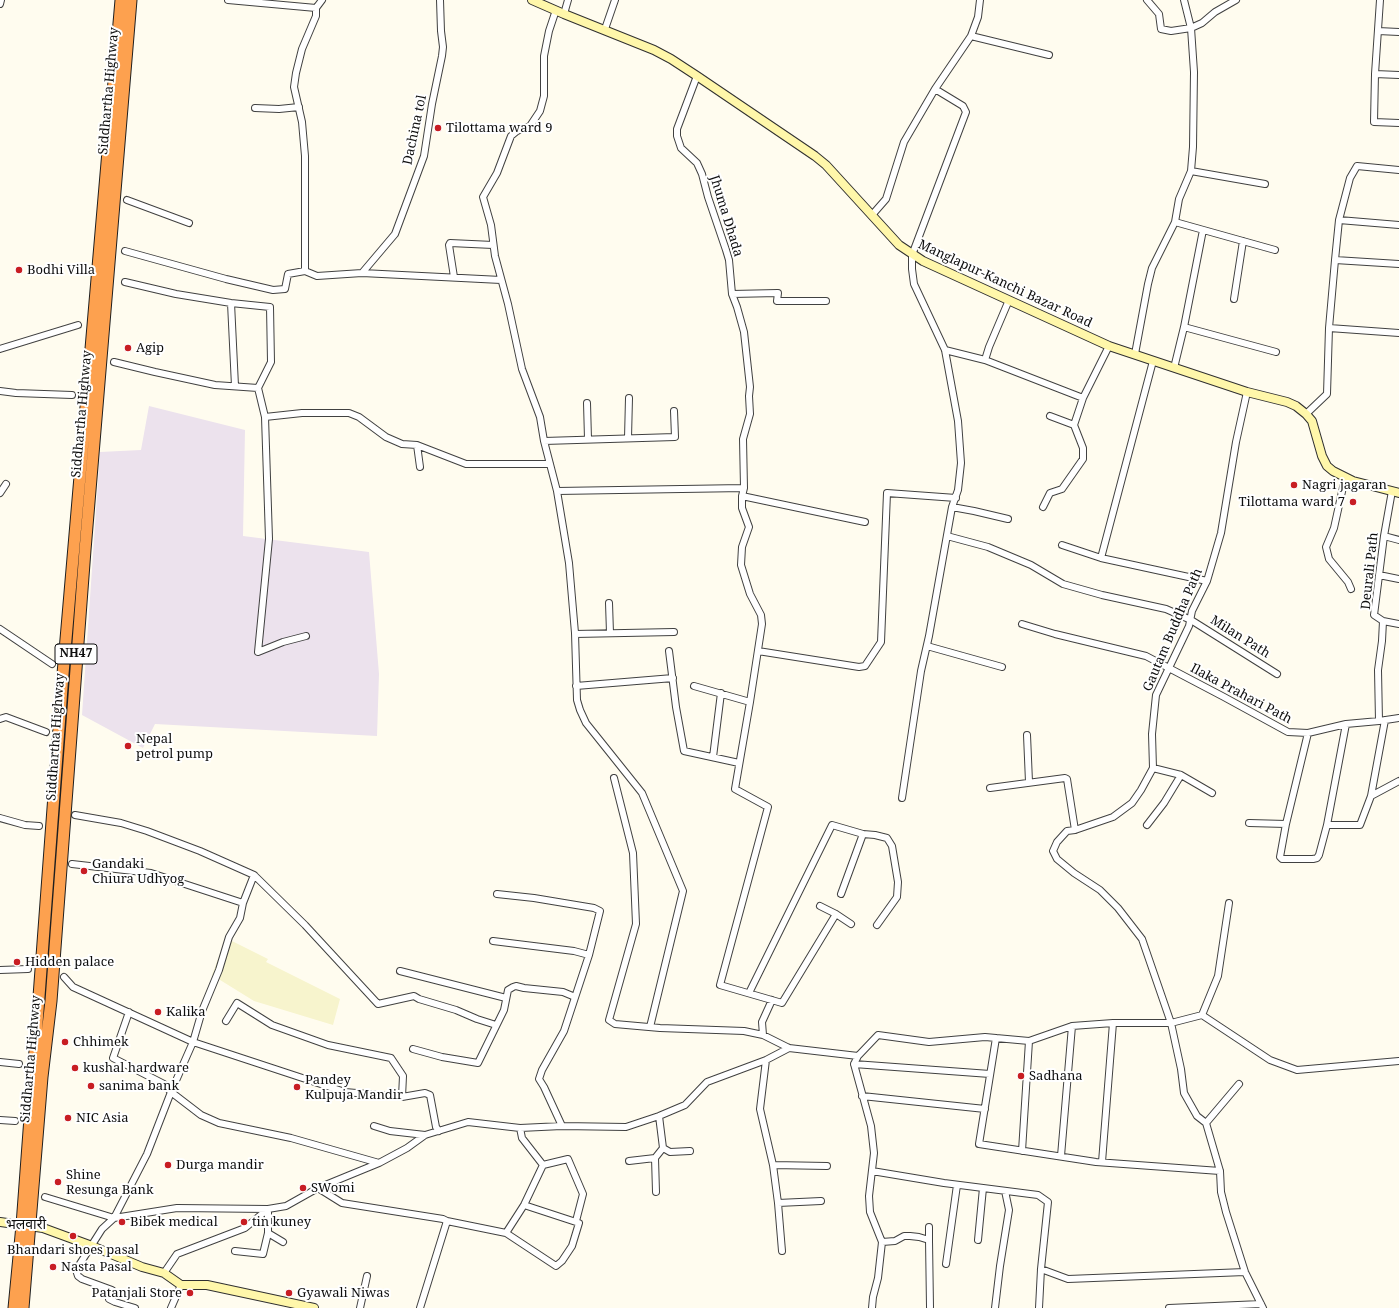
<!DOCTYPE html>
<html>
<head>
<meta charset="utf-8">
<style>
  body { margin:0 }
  canvas { display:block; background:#fffcef }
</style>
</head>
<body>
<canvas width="1399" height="1308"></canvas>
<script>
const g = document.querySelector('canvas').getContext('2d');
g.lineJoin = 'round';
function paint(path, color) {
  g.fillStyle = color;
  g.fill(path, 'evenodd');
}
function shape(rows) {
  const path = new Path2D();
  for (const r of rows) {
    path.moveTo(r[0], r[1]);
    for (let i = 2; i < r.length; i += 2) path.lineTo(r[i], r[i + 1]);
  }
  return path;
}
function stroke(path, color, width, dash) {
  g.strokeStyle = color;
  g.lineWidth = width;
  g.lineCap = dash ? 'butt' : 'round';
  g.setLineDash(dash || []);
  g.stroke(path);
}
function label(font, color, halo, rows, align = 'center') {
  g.font = font + ' "Noto Serif","Noto Sans Devanagari",serif';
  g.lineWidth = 4;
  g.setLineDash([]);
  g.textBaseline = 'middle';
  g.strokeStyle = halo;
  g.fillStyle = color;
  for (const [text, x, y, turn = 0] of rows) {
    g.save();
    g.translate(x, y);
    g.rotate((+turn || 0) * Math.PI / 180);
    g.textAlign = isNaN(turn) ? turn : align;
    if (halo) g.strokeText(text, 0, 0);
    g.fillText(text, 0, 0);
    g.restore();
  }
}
const industrial = shape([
  [149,406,245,430,243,536,369,552,379,674,377,736,155,724,143,748,82,715,100,452,141,450]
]);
const farmland = shape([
  [226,938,268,959,266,962,340,999,333,1025,254,1001,212,975]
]);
const street = shape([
  [228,0,316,8],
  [1147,0,1159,14,1161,29,1171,31,1191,28,1202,23,1215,12,1236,0],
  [1380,0,1375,74,1374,122,1399,123],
  [0,4,1,0],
  [556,10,549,31,544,56,544,96,540,111,530,126,517,131,511,136,497,173,483,197,491,225,495,256,508,304,522,369,540,417,544,441,557,491,569,563,575,633,577,700,580,710,586,723,642,793,683,891,650,1027],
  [564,14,568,0],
  [605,29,615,0],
  [1378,31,1399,32],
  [971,36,1049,55],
  [1375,74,1399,75],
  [697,76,677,129,677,136,681,148,697,163,702,174,708,197,726,250,729,260,732,294,737,307,744,332,750,387,749,396,750,414,743,439,744,488,742,496,742,508,749,527,742,547,741,565,750,594,761,615,762,624,750,702,735,789,768,807,720,985,782,1003,836,914,851,924],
  [255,108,279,109,299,107],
  [1191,171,1265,184],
  [127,200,189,223],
  [872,215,886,199,904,142,935,89,971,36,978,17,980,0],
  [1339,220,1399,225],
  [1175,222,1275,250],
  [125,251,226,279,273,290,285,289,288,274,305,271,317,276,362,273,501,280],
  [1335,260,1399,264],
  [305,271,305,156,302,122,294,87,296,73,302,49,316,16,316,8,322,0],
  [362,273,395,234,424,156,432,104,442,56,443,47,441,31,440,0],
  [454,277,449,245,450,243,493,245],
  [125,282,176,294,231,303,270,307,271,362,258,388],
  [732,294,778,293,777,301,826,301],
  [1234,299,1243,241],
  [231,303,235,386],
  [1184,327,1276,352],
  [1329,328,1399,333],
  [0,349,78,325],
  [945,350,985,360,989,347,1009,300],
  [1135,354,1148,284,1152,268,1175,222,1179,199,1191,171,1193,147,1194,72,1191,28,1184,0],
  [985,360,1083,398],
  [114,362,155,372,215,385,258,388,265,417,269,539,258,652,283,642,306,636],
  [1174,368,1184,327,1203,230],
  [0,391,16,393,72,395],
  [1247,392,1236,442,1221,533,1207,581,1192,611,1189,626,1156,695,1152,734,1153,768,1141,790,1132,803,1113,817,1075,830,1067,831,1057,842,1053,851,1057,859,1074,873,1100,890,1118,908,1142,939,1171,1023,1202,1015,1270,1060,1297,1070,1399,1061],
  [587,403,588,439],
  [1306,414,1327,394,1329,328,1335,260,1339,220,1350,178,1357,166,1399,170],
  [1050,416,1074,425],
  [265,417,302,413,349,413,359,417,386,437,402,444,417,445,466,464,550,464],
  [628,438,629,398],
  [544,441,675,437,674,411],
  [417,445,420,467],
  [1345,478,1334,528,1326,547,1329,559,1348,582,1351,589],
  [557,491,744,488],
  [0,493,6,484],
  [742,496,865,522],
  [952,507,974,511,1008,519],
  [1043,507,1050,493,1062,489,1083,459,1083,448,1074,425,1083,398,1109,346],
  [947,536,988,547,1031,565,1063,584,1102,595,1166,609,1191,620,1277,674],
  [1384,536,1399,540],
  [1062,545,1101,558,1207,581],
  [1101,558,1153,361],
  [1379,575,1399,579],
  [609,603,610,633],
  [1383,621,1399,624],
  [1022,624,1055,634,1146,656,1224,697,1288,732,1308,733,1346,724,1379,721,1399,718],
  [0,629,52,664],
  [575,634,674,632],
  [927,646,1002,667],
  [669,651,676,707,684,751,739,763],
  [758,651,859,667,865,666,881,642,887,493,956,498],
  [576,686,673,678],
  [694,686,750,702],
  [0,719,6,717,46,732],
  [1379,721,1378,670,1382,641,1383,621,1374,615,1384,536,1392,491],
  [1308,733,1286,824,1280,857,1282,859,1313,859,1317,858,1319,855,1327,825,1346,724],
  [1027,735,1029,782],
  [713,757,721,693],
  [1153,768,1181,775,1212,793],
  [614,778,633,853,636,924,609,1020,615,1024,660,1028,744,1031,763,1035,789,1048,858,1056,878,1035,929,1042,985,1037,1029,1041,1072,1026,1113,1023,1171,1023,1181,1069,1184,1093,1197,1116,1206,1123,1220,1171,1221,1192,1226,1212,1245,1272,1263,1308],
  [990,788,1065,778,1067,779,1075,830],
  [1371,796,1399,781],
  [902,798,921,671,929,636,952,507,958,490,961,463,958,421,945,350,914,284,912,269,912,255,966,112,963,106,935,89],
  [75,815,121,823,147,831,200,851,254,875,305,925,378,1004,414,996,419,999,456,1010,477,1019,496,1025],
  [0,818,25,825,39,826],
  [1249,823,1286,824],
  [1147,825,1164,803,1181,775],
  [1327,825,1360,825,1371,796,1385,720],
  [863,834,875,835,887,838,892,846,898,882,897,897,877,925],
  [72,864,151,873,243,903],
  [497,894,534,898,594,908,600,911,589,955,564,1031,542,1070,539,1079,544,1087,562,1126],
  [820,906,836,914],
  [493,941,574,951,589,955],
  [0,970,28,969],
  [400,971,506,998],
  [64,977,73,987,193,1042,345,1092,402,1097,425,1093,430,1095,436,1127,439,1131],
  [749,993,832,825,863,834,841,894],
  [129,1012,113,1058,164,1084,171,1092,201,1115,219,1123,291,1138,379,1163],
  [1202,1015,1218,976,1229,903],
  [226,1021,237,1003,272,1025,328,1045,391,1058,403,1076,402,1097],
  [763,1035,762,1022,772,1000],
  [996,1038,979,1144,1096,1162,1220,1171],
  [413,1049,442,1057,478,1063,504,1010,508,990,513,987,516,986,524,988,563,992,575,997],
  [858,1056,854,1064,871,1126,874,1153,869,1196,870,1212,882,1242,878,1278,873,1297,872,1308],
  [766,1060,760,1109,773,1165,778,1203,782,1251],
  [0,1062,19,1064],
  [854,1064,990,1074],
  [862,1096,985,1109],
  [0,1120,15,1121],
  [1206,1123,1239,1084],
  [374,1126,390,1131,425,1135],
  [663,1148,670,1152,690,1151],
  [1022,1151,1029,1041],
  [1061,1156,1072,1026],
  [629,1161,655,1158],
  [1102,1162,1113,1023],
  [543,1165,568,1159,583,1194,576,1221],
  [773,1165,827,1166],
  [872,1171,944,1183,1038,1195,1048,1202,1041,1269,1039,1308],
  [318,1188,342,1203,443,1219,447,1221,420,1308],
  [656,1192,655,1158,663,1148,659,1116],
  [45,1197,114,1218,177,1208,268,1209,268,1233,263,1254,235,1251],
  [778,1203,821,1201],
  [447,1221,506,1233,524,1205,543,1165,522,1138,520,1128],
  [268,1233,283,1242],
  [506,1233,556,1266,562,1261,572,1246,579,1223,524,1205],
  [929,1240,930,1307],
  [978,1240,983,1188],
  [882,1242,895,1241,904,1236,910,1236,919,1237,929,1240,929,1227],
  [946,1264,957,1185],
  [1041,1269,1068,1279,1245,1272],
  [164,1273,177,1254,245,1228,268,1209,286,1206,318,1188,379,1163,407,1148,425,1135,468,1122,520,1128,562,1126,626,1127,659,1116,685,1105,707,1082,766,1060,789,1048],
  [135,1308,115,1302,109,1299,112,1290,82,1279,78,1276,76,1270,102,1229,114,1218,147,1154,171,1092,193,1042,202,1011,219,970,229,937,240,918,243,903,254,875],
  [171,1308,181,1285],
  [360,1308,367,1276],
  [995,1308,1000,1266,1009,1210,1005,1191],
  [1169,1308,1261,1304]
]);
const secondary = shape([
  [532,0,564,14,654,50,671,59,697,76,815,156,826,165,899,245,923,261,1109,346,1247,392,1287,402,1296,406,1306,414,1312,421,1322,456,1327,466,1333,471,1353,481,1399,493],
  [0,1222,43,1228,92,1246,142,1267,164,1273,181,1285,207,1285,314,1308]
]);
const highway = shape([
  [14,1308,22,1225,63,674,121,0],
  [23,1308,42,1077,51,1001,85,550,131,0]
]);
const markers = [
  [438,128,4,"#c81d23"],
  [19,270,4,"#c81d23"],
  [128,348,4,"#c81d23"],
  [1294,485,4,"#c81d23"],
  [1353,502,4,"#c81d23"],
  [128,746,4,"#c81d23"],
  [84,871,4,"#c81d23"],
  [17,962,4,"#c81d23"],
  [158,1012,4,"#c81d23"],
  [65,1042,4,"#c81d23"],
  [75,1068,4,"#c81d23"],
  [1021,1076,4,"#c81d23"],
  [91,1086,4,"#c81d23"],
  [297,1087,4,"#c81d23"],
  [68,1118,4,"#c81d23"],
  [168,1165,4,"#c81d23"],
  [58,1182,4,"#c81d23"],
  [303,1188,4,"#c81d23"],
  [122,1222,4,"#c81d23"],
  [244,1222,4,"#c81d23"],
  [73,1236,4,"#c81d23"],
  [53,1267,4,"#c81d23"],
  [190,1293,4,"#c81d23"],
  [289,1293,4,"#c81d23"]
];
const shields = [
  [76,654,42]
];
const shieldNames = [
  ["NH47",76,654]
];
const streetNames = [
  ["Siddhartha Highway",109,91,-85],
  ["Dachina tol",415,130,-78],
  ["Jhuma Dhada",726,216,73],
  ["Manglapur-Kanchi Bazar Road",1005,284,25],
  ["Siddhartha Highway",82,414,-85],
  ["Deurali Path",1370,571,-84],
  ["Gautam Buddha Path",1173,630,-67],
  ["Milan Path",1240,637,32],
  ["Ilaka Prahari Path",1241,694,28],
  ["Siddhartha Highway",56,737,-86],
  ["Siddhartha Highway",31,1059,-85]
];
const poiNames = [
  ["Tilottama ward 9",446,128],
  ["Bodhi Villa",27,270],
  ["Agip",136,348],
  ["Nagri jagaran",1302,485],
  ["Tilottama ward 7",1345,502,"right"],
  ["Nepal",136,739],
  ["petrol pump",136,754],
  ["Gandaki",92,864],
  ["Chiura Udhyog",92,879],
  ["Hidden palace",25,962],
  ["Kalika",166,1012],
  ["Chhimek",73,1042],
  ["kushal hardware",83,1068],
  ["Sadhana",1029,1076],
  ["Pandey",305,1080],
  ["Kulpuja Mandir",305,1095],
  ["sanima bank",99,1086],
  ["NIC Asia",76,1118],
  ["Durga mandir",176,1165],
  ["Shine",66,1175],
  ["Resunga Bank",66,1190],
  ["SWomi",311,1188],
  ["Bibek medical",130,1222],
  ["tin kuney",252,1222],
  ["Bhandari shoes pasal",73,1250,"center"],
  ["Nasta Pasal",61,1267],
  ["Patanjali Store",182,1293,"right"],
  ["Gyawali Niwas",297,1293]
];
const neighbourhoodNames = [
  ["भलवारी",26,1225]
];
paint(industrial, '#ece2ed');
paint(farmland, '#f7f4cd');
stroke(street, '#414141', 8);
stroke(secondary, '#303030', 10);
stroke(highway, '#1f1f1f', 13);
stroke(street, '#fff', 6);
stroke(secondary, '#fff7aa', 8);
stroke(highway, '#fda14f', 11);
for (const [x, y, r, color] of markers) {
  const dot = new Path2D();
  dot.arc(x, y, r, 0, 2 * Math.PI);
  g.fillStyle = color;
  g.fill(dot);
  stroke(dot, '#fff', 1.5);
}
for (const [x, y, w] of shields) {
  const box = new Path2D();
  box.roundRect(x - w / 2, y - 10, w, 20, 3);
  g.fillStyle = '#fff';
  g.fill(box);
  stroke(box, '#0e0e0e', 1);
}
label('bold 12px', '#0e0e0e', null, shieldNames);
label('13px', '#0e0e0e', '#fff', streetNames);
label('13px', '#0e0e0e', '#fff', poiNames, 'left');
label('14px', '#0e0e0e', '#fff', neighbourhoodNames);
</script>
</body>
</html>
